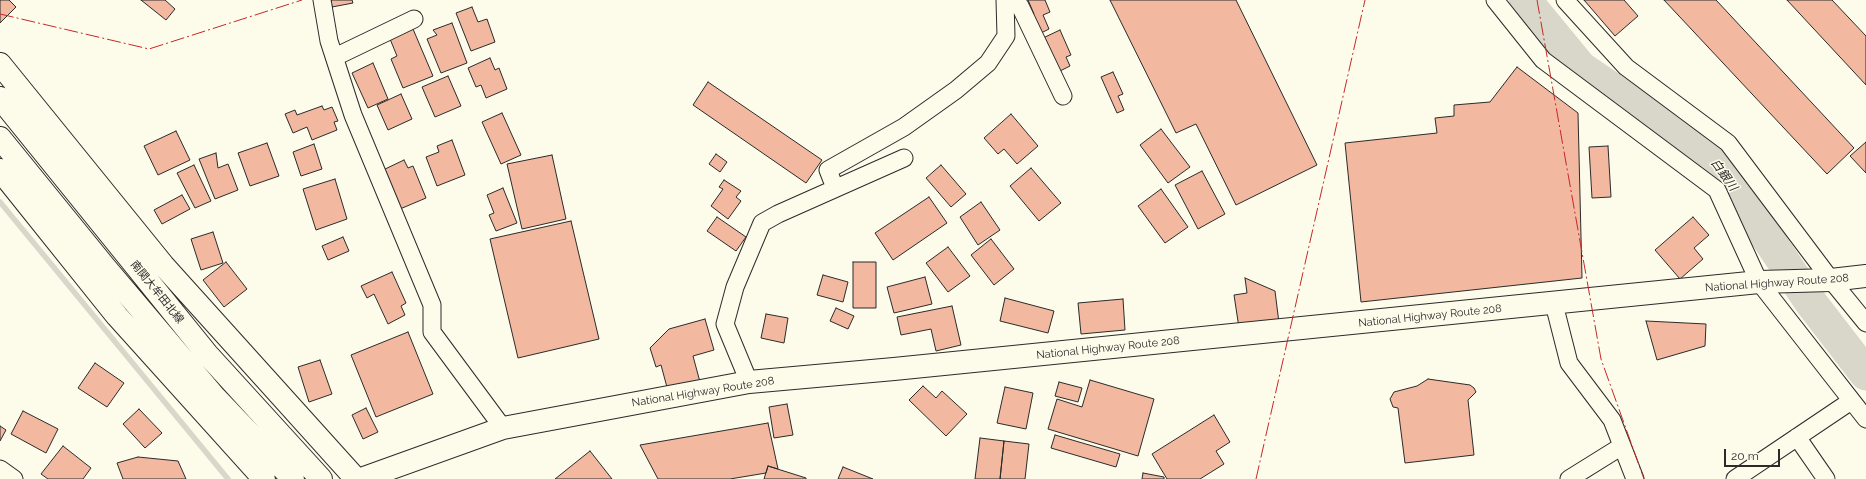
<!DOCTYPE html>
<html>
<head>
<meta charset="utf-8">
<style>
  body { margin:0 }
  #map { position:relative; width:1866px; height:479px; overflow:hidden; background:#fdfbea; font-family:Raleway,sans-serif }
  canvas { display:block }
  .scale { position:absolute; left:1724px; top:449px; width:56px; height:18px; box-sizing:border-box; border:2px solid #2b2b2b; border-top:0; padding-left:5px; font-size:12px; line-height:14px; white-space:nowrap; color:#2b2b2b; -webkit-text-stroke:3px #fdfbea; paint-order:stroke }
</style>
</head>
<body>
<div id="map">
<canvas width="1866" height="479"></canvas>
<div class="scale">20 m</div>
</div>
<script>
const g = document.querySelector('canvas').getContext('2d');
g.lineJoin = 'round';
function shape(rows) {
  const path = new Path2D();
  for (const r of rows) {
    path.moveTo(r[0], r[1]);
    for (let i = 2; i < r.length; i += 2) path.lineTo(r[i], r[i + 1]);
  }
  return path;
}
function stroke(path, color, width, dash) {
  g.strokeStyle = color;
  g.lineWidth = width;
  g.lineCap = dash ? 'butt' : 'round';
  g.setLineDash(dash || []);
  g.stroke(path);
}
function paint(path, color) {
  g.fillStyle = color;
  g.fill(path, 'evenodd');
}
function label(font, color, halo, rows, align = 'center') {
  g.font = font + ' Raleway,"Noto Sans JP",sans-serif';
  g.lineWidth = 3;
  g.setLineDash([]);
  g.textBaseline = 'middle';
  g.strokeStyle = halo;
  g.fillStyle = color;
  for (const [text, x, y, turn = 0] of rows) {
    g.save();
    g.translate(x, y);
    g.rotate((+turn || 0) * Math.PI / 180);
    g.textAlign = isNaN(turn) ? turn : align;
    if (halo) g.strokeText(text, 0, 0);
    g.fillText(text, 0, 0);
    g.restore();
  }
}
const stream = shape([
  [0,202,228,479]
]);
const river = shape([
  [1525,0,1581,68,1714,158,1812,304,1866,374]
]);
const building = shape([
  [0,0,9,0,16,7,0,23,0,0],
  [141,0,165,0,175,9,166,20,141,0],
  [331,0,352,0,353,3,332,7,331,0],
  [1028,0,1045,0,1050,12,1043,15,1049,29,1039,34,1031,15,1034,14,1028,0],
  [1110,0,1236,0,1317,165,1236,205,1196,124,1176,133,1110,0],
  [1584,0,1624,0,1638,16,1615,36,1584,0],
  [1664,0,1716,0,1854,148,1827,174,1664,0],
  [1787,0,1832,0,1866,36,1866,85,1787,0],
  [472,7,478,22,487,19,495,42,471,51,456,13,472,7],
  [452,23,467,63,441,73,427,39,437,35,433,30,452,23],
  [413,29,433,76,403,88,391,59,397,56,390,39,413,29],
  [1060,30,1071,55,1066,57,1070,66,1058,72,1043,38,1060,30],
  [490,58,495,70,499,68,507,89,486,98,481,85,476,87,468,68,490,58],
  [373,63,388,99,368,108,352,73,373,63],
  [1517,67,1578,113,1582,278,1361,302,1345,143,1437,133,1435,118,1454,116,1454,105,1490,102,1517,67],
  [1113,72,1123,94,1118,96,1124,110,1117,113,1101,77,1113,72],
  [448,76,461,106,435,117,422,87,448,76],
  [708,82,822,160,806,183,693,105,708,82],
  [401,94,412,119,388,130,377,105,401,94],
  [322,106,324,110,332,107,338,121,334,122,337,130,312,140,307,127,293,133,285,114,295,110,297,115,322,106],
  [502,113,521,155,501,164,482,122,502,113],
  [1011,114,1038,146,1017,164,1004,149,998,154,984,138,1011,114],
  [1161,129,1190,167,1168,183,1140,145,1161,129],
  [176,131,190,160,158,175,144,146,176,131],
  [452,140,465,175,437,186,426,157,439,152,437,146,452,140],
  [1866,142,1866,173,1850,156,1866,142],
  [267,143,279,176,250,186,238,153,267,143],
  [314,144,322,169,301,176,293,152,314,144],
  [1608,146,1611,197,1592,198,1589,147,1608,146],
  [216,153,218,168,228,164,238,190,215,199,199,159,216,153],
  [716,154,727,162,720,172,709,164,716,154],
  [552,155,566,219,522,229,507,164,552,155],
  [404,160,408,168,413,166,426,198,400,209,383,170,404,160],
  [194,165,211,201,195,208,177,173,194,165],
  [941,165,966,194,951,207,926,178,941,165],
  [1031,168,1061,203,1039,221,1010,186,1031,168],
  [1202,171,1225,214,1198,229,1175,185,1202,171],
  [335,179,347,219,316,230,303,189,335,179],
  [724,180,741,191,736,197,741,201,728,219,711,206,723,189,719,187,724,180],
  [503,188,517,223,496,231,489,215,494,213,487,195,503,188],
  [1161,189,1188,227,1165,243,1138,206,1161,189],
  [182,195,190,209,162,224,154,210,182,195],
  [929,197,947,223,893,260,875,233,929,197],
  [981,202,1000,230,978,245,960,217,981,202],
  [717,217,746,237,736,251,707,231,717,217],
  [1693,217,1709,235,1694,248,1703,259,1680,279,1655,250,1693,217],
  [571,221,599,339,518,358,490,239,571,221],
  [213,232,223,263,201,270,191,239,213,232],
  [343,237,349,251,328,260,322,246,343,237],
  [991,239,1014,269,994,285,971,255,991,239],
  [948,247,970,276,948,292,926,263,948,247],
  [226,262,247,289,224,307,203,280,226,262],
  [853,262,876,262,876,308,853,308,853,262],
  [392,272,406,303,401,306,405,315,388,324,374,294,367,298,361,286,392,272],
  [823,275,848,282,843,302,817,295,823,275],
  [925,277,932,304,894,313,887,287,925,277],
  [1245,278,1275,291,1279,323,1239,328,1234,295,1247,293,1245,278],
  [1005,298,1054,311,1048,333,1000,321,1005,298],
  [1123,299,1125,330,1081,334,1078,303,1123,299],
  [952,306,961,345,936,351,931,329,901,335,897,317,952,306],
  [836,308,854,316,848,329,830,321,836,308],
  [766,314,788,318,784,343,761,338,766,314],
  [705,319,714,350,693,356,700,382,668,391,661,365,656,367,650,348,669,329,705,319],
  [1646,321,1706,324,1705,346,1657,360,1646,321],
  [408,332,433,394,376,417,351,355,408,332],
  [320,360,332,394,309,402,298,367,320,360],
  [95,363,124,383,107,407,78,388,95,363],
  [1428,379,1470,385,1474,388,1476,392,1468,400,1474,455,1405,463,1398,408,1393,407,1390,399,1394,392,1417,386,1428,379],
  [1090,380,1154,399,1138,456,1048,429,1057,399,1082,407,1090,380],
  [1059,382,1082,388,1078,402,1055,396,1059,382],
  [923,386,936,398,942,391,967,414,946,436,909,400,923,386],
  [1005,387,1033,393,1026,429,997,423,1005,387],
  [787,404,793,435,774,438,769,407,787,404],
  [366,408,378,432,363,439,352,415,366,408],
  [139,409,162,433,145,448,123,424,139,409],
  [23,411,58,429,46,453,11,434,23,411],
  [1214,415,1230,442,1216,451,1224,464,1200,479,1167,479,1152,454,1214,415],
  [768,423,778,469,768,466,766,473,730,479,658,479,640,445,768,423],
  [0,426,6,430,0,441,0,426],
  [1055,435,1120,454,1116,467,1051,448,1055,435],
  [980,438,1004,441,1000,479,975,479,980,438],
  [1004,441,1029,444,1025,479,1000,479,1004,441],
  [63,446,91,468,83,479,48,479,41,474,63,446],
  [590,451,612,479,555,479,590,451],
  [138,457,178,461,186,479,123,479,117,463,138,457],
  [768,466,806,478,806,479,764,479,768,466],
  [843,467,873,479,838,479,843,467],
  [1143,473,1164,477,1164,479,1142,479,1143,473]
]);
const street = shape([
  [322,0,329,41,353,115,432,305,432,332,503,428],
  [1015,0,1020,6,1063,96],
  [1495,0,1543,60,1717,190,1759,282,1866,419],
  [1565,0,1626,67,1728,143,1831,280,1866,323],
  [335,57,414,19],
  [835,188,828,170,904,127,956,90,988,63,1006,36,1005,0],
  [1554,304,1569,363,1612,420,1635,479],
  [749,382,725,324,735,287,762,223,778,214,904,158],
  [1797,437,1826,479],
  [0,469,14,479],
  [1569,479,1622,446],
  [1735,479,1851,401]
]);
const primary = shape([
  [0,64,163,265,356,479],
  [0,98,207,354,321,479],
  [0,138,104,266,214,396,293,479],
  [0,170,117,316,264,479]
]);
const highway = shape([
  [361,479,503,428,749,382,894,369,1759,282,1831,280,1866,276]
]);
const power = shape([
  [1537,0,1601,359,1644,479],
  [0,14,149,49,302,0],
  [1256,479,1365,0]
]);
const streetNames = [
  ["National Highway Route 208",1777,283,-4],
  ["南関大牟田北線",157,292,51],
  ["National Highway Route 208",1430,316,-6],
  ["National Highway Route 208",1108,348,-6],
  ["National Highway Route 208",703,392,-9]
];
const waterNames = [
  ["白銀川",1724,175,54]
];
stroke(stream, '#d8d7c9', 5.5);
stroke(river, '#d8d7c9', 33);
paint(building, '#f2b8a0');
stroke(building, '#2b2b2b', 1);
stroke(street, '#2b2b2b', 19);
stroke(primary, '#2b2b2b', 24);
stroke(highway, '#2b2b2b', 24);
stroke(street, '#fdfbea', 17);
stroke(primary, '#fdfbea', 22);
stroke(highway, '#fdfbea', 22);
stroke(power, '#c62828', 1, [14, 3, 2, 3]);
label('11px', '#2b2b2b', '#fdfbea', streetNames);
label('italic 12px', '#2b2b2b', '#fdfbea', waterNames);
</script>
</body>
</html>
